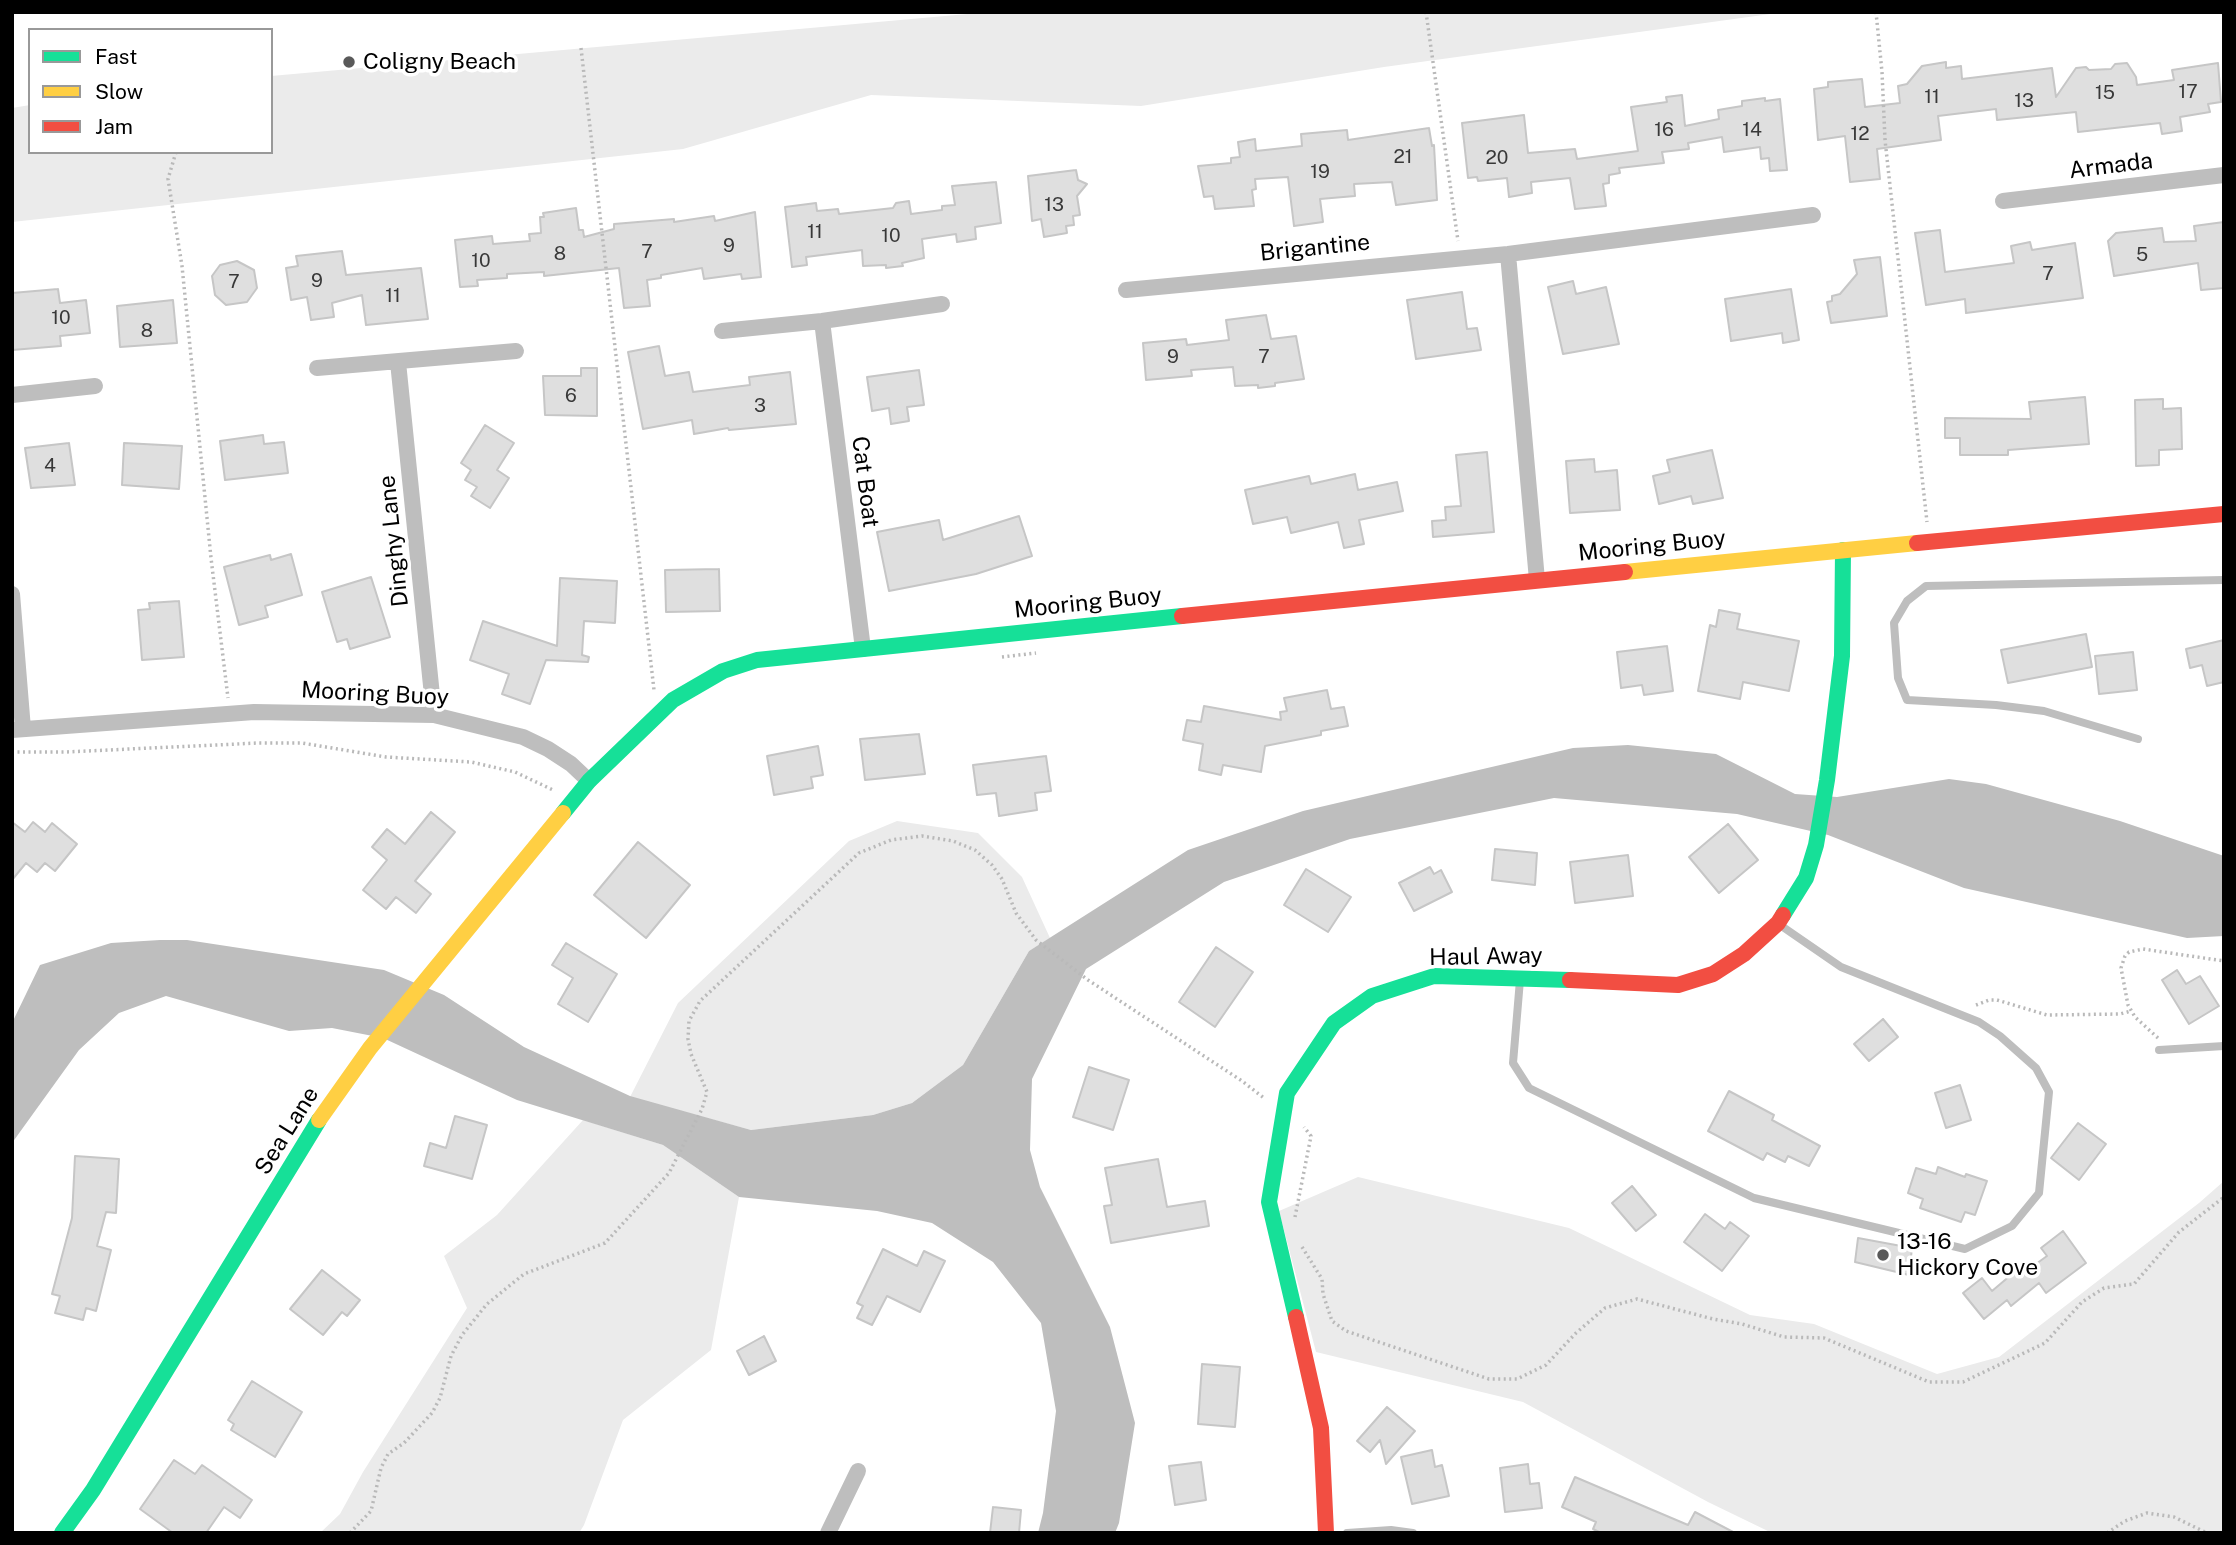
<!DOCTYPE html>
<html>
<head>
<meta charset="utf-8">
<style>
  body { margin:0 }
  #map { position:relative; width:2236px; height:1545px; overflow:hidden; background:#fff; font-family:"Public Sans",sans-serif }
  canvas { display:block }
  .frame { position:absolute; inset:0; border:14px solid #000; pointer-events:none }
  .legend { position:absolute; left:28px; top:28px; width:245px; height:126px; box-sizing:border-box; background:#fff; border:2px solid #999; margin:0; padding:9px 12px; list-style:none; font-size:21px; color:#000 }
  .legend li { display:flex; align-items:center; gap:14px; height:35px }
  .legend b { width:35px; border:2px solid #999 }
</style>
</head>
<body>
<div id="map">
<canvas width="2236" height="1545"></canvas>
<div class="frame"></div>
<ul class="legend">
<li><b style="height:9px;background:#16e098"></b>Fast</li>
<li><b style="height:9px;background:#ffcf43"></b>Slow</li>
<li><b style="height:9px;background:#f24e42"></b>Jam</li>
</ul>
</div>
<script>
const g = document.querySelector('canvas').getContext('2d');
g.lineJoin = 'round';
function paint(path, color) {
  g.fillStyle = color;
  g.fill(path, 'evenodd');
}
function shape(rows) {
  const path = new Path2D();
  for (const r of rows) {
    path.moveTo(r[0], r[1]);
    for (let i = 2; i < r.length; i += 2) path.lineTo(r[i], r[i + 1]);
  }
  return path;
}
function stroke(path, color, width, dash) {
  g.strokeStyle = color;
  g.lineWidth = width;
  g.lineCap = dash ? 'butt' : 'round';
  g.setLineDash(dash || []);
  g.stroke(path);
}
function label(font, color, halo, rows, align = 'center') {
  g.font = font + ' "Public Sans",sans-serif';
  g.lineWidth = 7;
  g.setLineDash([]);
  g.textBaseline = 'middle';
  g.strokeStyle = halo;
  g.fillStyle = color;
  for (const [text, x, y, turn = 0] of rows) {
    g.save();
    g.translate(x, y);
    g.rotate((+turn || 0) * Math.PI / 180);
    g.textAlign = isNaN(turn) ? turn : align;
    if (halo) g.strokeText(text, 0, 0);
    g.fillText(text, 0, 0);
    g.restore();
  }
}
const green = shape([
  [990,12,1785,12,1384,67,1141,106,871,95,683,149,12,222,12,108,30,105,30,152,271,152,271,76],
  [897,821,978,833,1022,877,1050,938,1029,951,963,1065,912,1103,873,1115,751,1130,630,1097,678,1003,849,841],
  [583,1120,663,1145,739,1197,711,1350,623,1420,584,1525,579,1533,320,1533,340,1514,363,1472,467,1308,444,1256,497,1215],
  [1358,1177,1569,1228,1750,1315,1814,1324,1937,1374,1999,1357,2199,1203,2224,1181,2224,1533,1772,1533,1708,1502,1523,1402,1316,1352,1279,1211]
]);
const water = shape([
  [1628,745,1716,754,1795,794,1837,797,1949,779,1986,784,2120,821,2224,856,2224,936,2187,938,1964,888,1828,835,1737,814,1554,798,1350,839,1224,882,1086,969,1032,1079,1030,1150,1040,1187,1110,1327,1135,1423,1119,1523,1115,1533,1038,1533,1043,1513,1056,1411,1041,1323,993,1262,932,1223,877,1211,739,1197,663,1145,517,1100,383,1038,332,1028,289,1031,166,996,119,1013,79,1050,12,1143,12,1023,40,965,111,943,160,940,187,940,384,970,444,995,524,1047,630,1096,751,1130,873,1115,912,1103,963,1065,1029,951,1188,850,1303,811,1573,748]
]);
const building = shape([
  [1946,62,1946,68,1961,66,1962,79,2052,68,2056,97,2076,68,2086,67,2089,70,2111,69,2115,64,2127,63,2136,77,2137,85,2174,80,2172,70,2218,63,2221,102,2208,104,2210,112,2180,117,2182,131,2162,134,2160,123,2078,132,2076,112,1997,120,1996,109,1938,116,1941,140,1877,149,1880,179,1850,182,1845,136,1818,140,1814,89,1828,87,1828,82,1862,79,1865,107,1900,103,1898,86,1907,84,1922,66,1946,62],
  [1682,95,1685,126,1719,119,1718,110,1742,106,1742,101,1765,98,1765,101,1780,99,1787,170,1770,171,1769,158,1761,159,1760,147,1724,152,1722,137,1688,143,1689,149,1662,152,1664,163,1619,168,1620,173,1609,175,1609,183,1603,184,1606,206,1575,209,1570,178,1531,182,1532,193,1509,197,1507,178,1478,181,1477,177,1468,178,1462,123,1524,115,1528,153,1575,149,1577,159,1638,151,1631,107,1667,102,1666,97,1682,95],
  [1429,128,1432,146,1434,145,1437,200,1396,205,1392,182,1354,184,1355,196,1320,199,1323,222,1294,226,1288,177,1255,179,1256,189,1252,190,1254,206,1215,209,1213,196,1204,197,1198,166,1231,163,1231,158,1240,157,1238,142,1255,139,1256,151,1302,146,1301,134,1347,130,1348,140,1429,128],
  [1076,170,1078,180,1087,184,1077,196,1080,215,1073,216,1074,225,1066,226,1067,233,1044,237,1041,219,1032,221,1028,176,1076,170],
  [996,182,1001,223,975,227,976,239,957,242,956,234,922,239,924,258,902,263,903,266,886,268,886,265,863,266,862,250,806,257,807,265,792,267,785,207,816,203,817,211,838,209,839,214,893,208,896,203,909,201,911,214,942,210,942,206,955,205,952,186,996,182],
  [576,208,579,230,583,230,584,237,614,229,614,224,674,219,674,222,714,216,715,221,755,212,761,277,742,279,741,274,704,279,702,268,661,275,661,278,647,280,650,306,624,308,619,268,544,276,544,272,507,274,507,278,477,280,478,286,460,287,455,240,492,236,493,244,530,241,529,234,541,233,540,217,544,217,543,213,576,208],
  [2224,222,2224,288,2201,290,2198,263,2114,276,2108,241,2116,233,2162,228,2164,242,2196,241,2194,226,2224,222],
  [1940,230,1945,272,2014,263,2011,246,2030,242,2032,250,2075,243,2083,298,1966,313,1965,299,1926,305,1915,233,1940,230],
  [342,251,346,275,421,268,428,319,366,325,362,295,332,303,334,317,311,320,307,297,291,300,286,268,298,266,296,256,342,251],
  [1880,257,1887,316,1831,323,1827,302,1832,301,1832,296,1840,294,1857,274,1854,260,1880,257],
  [237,261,254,270,257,288,247,302,226,305,215,295,212,276,220,265,237,261],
  [1573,281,1576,294,1606,287,1619,344,1563,354,1548,287,1573,281],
  [58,289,60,303,86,300,90,333,60,336,61,346,12,350,12,293,58,289],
  [1791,289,1799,340,1783,343,1782,333,1731,341,1725,299,1791,289],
  [1462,292,1467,329,1477,328,1481,350,1416,359,1407,300,1462,292],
  [173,300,177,343,120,347,117,306,173,300],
  [1266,315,1271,339,1296,336,1304,379,1275,383,1275,386,1258,388,1258,385,1235,386,1233,367,1191,370,1192,376,1146,380,1143,343,1186,339,1187,345,1229,340,1226,320,1266,315],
  [659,346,665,376,689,372,693,392,750,385,749,377,790,372,796,424,729,430,728,428,694,434,692,420,643,429,628,352,659,346],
  [581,368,597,368,597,416,545,415,543,376,581,376,581,368],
  [919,370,924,405,907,407,909,421,891,424,889,408,872,411,867,377,919,370],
  [2085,397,2089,444,2008,450,2008,455,1960,455,1960,438,1945,438,1945,418,2031,419,2029,402,2085,397],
  [2163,399,2163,409,2181,408,2182,449,2159,450,2159,465,2136,466,2135,400,2163,399],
  [485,425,514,443,497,470,509,478,490,508,471,496,477,487,465,480,471,470,461,463,485,425],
  [263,435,264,444,284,442,288,473,225,480,220,441,263,435],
  [69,443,75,485,31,488,25,448,69,443],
  [124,443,182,446,179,489,122,485,124,443],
  [1712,450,1723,498,1693,504,1691,496,1659,504,1653,476,1670,472,1667,460,1712,450],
  [1487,452,1494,532,1433,537,1432,521,1446,520,1445,507,1461,506,1456,455,1487,452],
  [1594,459,1595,472,1617,470,1620,510,1570,513,1566,461,1594,459],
  [1355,474,1358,490,1397,482,1403,511,1359,520,1364,544,1344,548,1338,522,1291,533,1287,517,1253,524,1245,490,1309,476,1311,484,1355,474],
  [1019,516,1032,556,976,574,889,591,877,532,939,520,943,540,1019,516],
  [291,554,302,595,265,606,268,617,239,625,224,567,270,555,271,560,291,554],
  [719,569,720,611,666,612,665,570,719,569],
  [371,577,390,637,350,649,347,639,337,642,322,592,371,577],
  [560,578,617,581,615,623,584,621,582,655,589,657,588,662,546,660,530,704,502,694,509,674,470,660,483,621,557,646,560,578],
  [179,601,184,657,142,660,138,610,150,609,149,603,179,601],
  [1719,610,1740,614,1737,629,1799,641,1789,691,1743,682,1740,699,1698,691,1710,625,1716,627,1719,610],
  [2086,634,2092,667,2008,683,2001,650,2086,634],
  [2224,640,2224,682,2207,686,2202,665,2190,668,2186,649,2224,640],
  [1667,646,1673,691,1644,695,1642,685,1621,688,1617,652,1667,646],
  [2133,652,2137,690,2099,694,2095,656,2133,652],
  [1327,690,1331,709,1344,707,1348,726,1321,731,1321,735,1265,746,1261,772,1223,765,1221,775,1199,770,1203,744,1183,740,1187,720,1201,722,1204,706,1281,720,1280,712,1287,711,1284,698,1327,690],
  [919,734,925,774,865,780,860,739,919,734],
  [818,746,823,775,811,777,813,788,774,795,767,756,818,746],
  [1046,756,1051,791,1035,793,1037,810,999,816,996,793,977,795,973,765,1046,756],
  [431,812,455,832,415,881,431,894,416,913,396,897,386,909,363,890,387,860,372,847,387,829,405,844,431,812],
  [12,822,25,832,33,822,45,832,52,823,77,844,55,871,45,863,37,872,26,863,12,880,12,822],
  [1728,824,1758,860,1719,893,1689,857,1728,824],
  [638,842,690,885,646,938,594,895,638,842],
  [1495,849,1537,853,1535,885,1492,880,1495,849],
  [1628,855,1633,896,1575,903,1570,862,1628,855],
  [1430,867,1434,874,1441,870,1452,892,1414,911,1399,883,1430,867],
  [1306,869,1351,897,1328,932,1284,905,1306,869],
  [566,943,617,974,588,1022,558,1004,573,978,552,965,566,943],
  [1216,947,1253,972,1215,1027,1179,1002,1216,947],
  [2177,970,2186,984,2200,976,2219,1006,2189,1024,2162,980,2177,970],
  [1883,1019,1898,1037,1869,1061,1854,1044,1883,1019],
  [1089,1067,1129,1080,1113,1130,1073,1117,1089,1067],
  [1960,1085,1971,1120,1946,1128,1935,1093,1960,1085],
  [1729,1091,1774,1115,1772,1120,1820,1146,1809,1166,1788,1156,1785,1162,1767,1153,1763,1160,1708,1131,1729,1091],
  [455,1116,487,1125,472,1179,424,1166,430,1143,446,1148,455,1116],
  [2078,1123,2106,1144,2079,1180,2051,1158,2078,1123],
  [75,1156,119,1159,116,1213,106,1212,97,1246,111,1250,96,1311,86,1308,83,1320,55,1313,60,1296,52,1294,72,1218,75,1156],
  [1158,1159,1167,1207,1205,1201,1209,1226,1111,1243,1104,1206,1112,1205,1105,1168,1158,1159],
  [1938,1167,1965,1177,1966,1174,1987,1181,1975,1215,1965,1212,1961,1222,1920,1208,1923,1199,1908,1193,1916,1168,1936,1174,1938,1167],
  [1632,1186,1656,1215,1636,1231,1612,1203,1632,1186],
  [1705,1214,1725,1229,1730,1222,1749,1236,1722,1271,1684,1242,1705,1214],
  [2063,1231,2086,1263,2046,1293,2039,1283,2011,1306,2007,1300,1984,1319,1963,1293,1982,1278,1992,1291,2018,1269,2022,1274,2047,1256,2041,1248,2063,1231],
  [1858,1238,1912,1248,1909,1275,1855,1262,1858,1238],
  [883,1249,917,1266,924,1251,945,1261,920,1312,887,1296,872,1325,857,1318,863,1306,857,1303,883,1249],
  [322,1270,360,1300,347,1316,342,1312,323,1335,290,1309,322,1270],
  [764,1336,776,1361,749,1375,737,1351,764,1336],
  [1202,1364,1240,1367,1235,1427,1198,1424,1202,1364],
  [252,1381,302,1412,275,1457,231,1430,234,1424,228,1420,252,1381],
  [1387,1407,1415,1431,1386,1464,1380,1440,1370,1452,1357,1441,1387,1407],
  [1432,1450,1435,1467,1442,1465,1449,1496,1412,1504,1401,1457,1432,1450],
  [174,1460,195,1474,202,1465,252,1500,240,1518,224,1507,206,1533,173,1533,140,1509,174,1460],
  [1201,1462,1206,1500,1175,1505,1169,1466,1201,1462],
  [1528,1464,1530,1484,1539,1483,1542,1508,1505,1512,1500,1468,1528,1464],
  [1575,1477,1688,1525,1695,1512,1735,1533,1601,1533,1593,1529,1596,1522,1562,1507,1575,1477],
  [993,1507,1021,1510,1019,1533,990,1533,993,1507]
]);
const path = shape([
  [1426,12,1458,241],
  [1876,12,1882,72,1885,140,1927,522],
  [581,48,654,690],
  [176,152,168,179,182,266,211,558,228,698],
  [1002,657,1036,653],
  [12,752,66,752,258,743,302,743,386,757,471,762,515,772,553,790],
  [1976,1005,1989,1000,1997,1000,2047,1015,2120,1014,2131,1011],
  [2158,1038,2135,1017,2128,1005,2121,968,2125,956,2129,952,2143,949,2224,961],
  [1295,1217,1311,1136,1304,1127],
  [1302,1247,1322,1279,1323,1294,1332,1321,1346,1331,1489,1379,1517,1379,1546,1365,1576,1333,1605,1308,1637,1299,1713,1319,1742,1324,1784,1337,1824,1338,1929,1382,1963,1382,2045,1343,2082,1302,2104,1288,2134,1284,2179,1232,2224,1197],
  [350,1533,371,1511,381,1468,388,1454,404,1443,432,1413,440,1398,451,1356,462,1335,487,1304,524,1274,605,1243,669,1173,702,1109,707,1092,691,1054,688,1039,689,1021,700,1001,859,853,891,840,922,836,953,841,975,850,992,865,1002,879,1016,913,1036,940,1088,980,1242,1081,1264,1098],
  [2107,1533,2125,1521,2147,1513,2174,1517,2207,1533]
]);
const lane = shape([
  [2138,739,2044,711,1996,705,1907,700,1898,678,1894,623,1907,601,1926,586,2224,580],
  [1520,980,1513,1063,1529,1088,1754,1198,1965,1249,2012,1226,2039,1193,2049,1092,2036,1068,2000,1036,1979,1022,1841,967,1780,925],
  [2159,1050,2224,1046],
  [1347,1533,1391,1530,1413,1533]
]);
const street = shape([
  [2003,201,2224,175],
  [1508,254,1537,580],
  [1126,290,1508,254,1813,215],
  [822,321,863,649],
  [722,331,822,321,942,304],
  [398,362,434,715],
  [317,368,516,351],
  [12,395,95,386],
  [12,594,23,729],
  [12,730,254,712,434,715,523,737,548,749,571,764,589,781],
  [828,1533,858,1471]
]);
const fast = shape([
  [563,813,589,781,673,700,723,671,757,660,1182,616],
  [1783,915,1806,878,1816,845,1827,780,1842,656,1843,550],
  [1296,1317,1269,1202,1287,1093,1334,1023,1372,996,1434,976,1570,980],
  [62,1533,93,1490,319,1120]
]);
const slow = shape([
  [1625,572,1917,543],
  [319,1120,370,1048,563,813]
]);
const jam = shape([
  [1917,543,2224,514],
  [1182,616,1625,572],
  [1570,980,1678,985,1713,974,1744,954,1778,923,1783,915],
  [1296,1317,1321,1428,1326,1533]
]);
const markers = [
  [349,62,7,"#595959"],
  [1883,1255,7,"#595959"]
];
const numberNames = [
  ["17",2188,92],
  ["15",2105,93],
  ["11",1932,97],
  ["13",2024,101],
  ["16",1664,130],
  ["14",1752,130],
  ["12",1860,134],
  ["21",1403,157],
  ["20",1497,158],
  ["19",1320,172],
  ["13",1054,205],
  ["11",815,232],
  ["10",891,236],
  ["9",729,246],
  ["7",647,252],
  ["8",560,254],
  ["5",2142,255],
  ["10",481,261],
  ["7",2048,274],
  ["9",317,281],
  ["7",234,282],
  ["11",393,296],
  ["10",61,318],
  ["8",147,331],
  ["9",1173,357],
  ["7",1264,357],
  ["6",571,396],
  ["3",760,406],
  ["4",50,466]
];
const poiNames = [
  ["Coligny Beach",363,62],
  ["13-16",1897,1242],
  ["Hickory Cove",1897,1268]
];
const streetNames = [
  ["Armada",2111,166,-7],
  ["Brigantine",1315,248,-6],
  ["Cat Boat",865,482,83],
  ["Dinghy Lane",394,541,-96],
  ["Mooring Buoy",1652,546,-6],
  ["Mooring Buoy",1088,603,-6],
  ["Mooring Buoy",375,694,3],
  ["Haul Away",1486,957,-1],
  ["Sea Lane",287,1131,-58]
];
paint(green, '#ebebeb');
paint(water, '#bebebe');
paint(building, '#dfdfdf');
stroke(building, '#c6c6c6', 2);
stroke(path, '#b9b9b9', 3.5, [2, 3.5]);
stroke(lane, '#bebebe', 8);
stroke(street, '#bebebe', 16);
stroke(fast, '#16e098', 16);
stroke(slow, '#ffcf43', 16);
stroke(jam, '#f24e42', 16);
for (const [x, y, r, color] of markers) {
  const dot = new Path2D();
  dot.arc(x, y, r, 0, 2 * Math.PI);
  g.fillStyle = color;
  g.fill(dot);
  stroke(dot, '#fff', 2.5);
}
label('19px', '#383838', null, numberNames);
label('23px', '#000', '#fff', poiNames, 'left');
label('23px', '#000', '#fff', streetNames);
</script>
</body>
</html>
